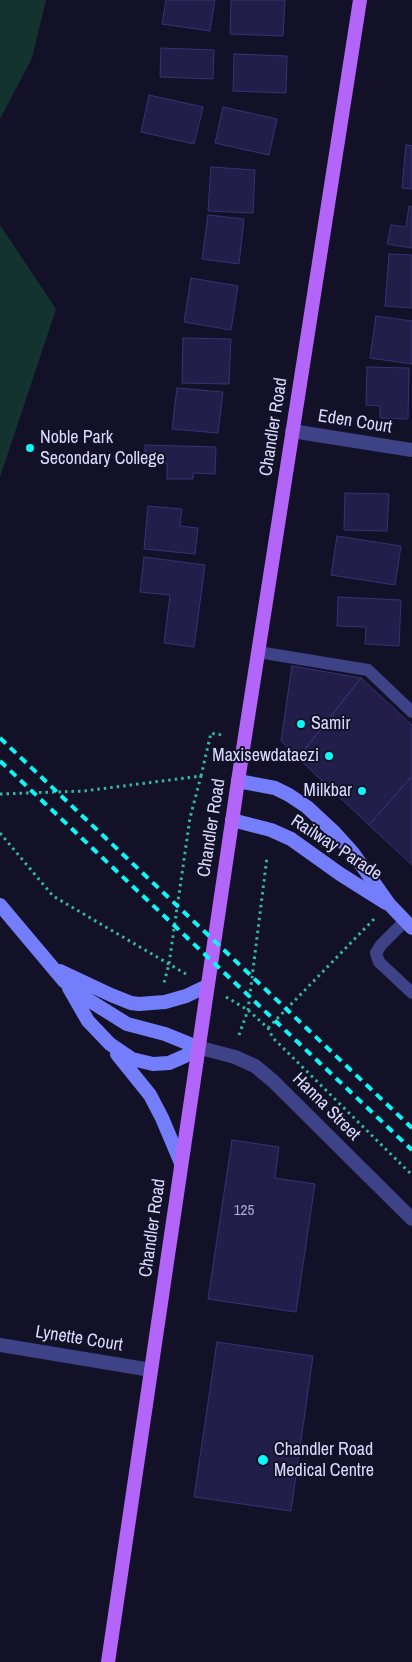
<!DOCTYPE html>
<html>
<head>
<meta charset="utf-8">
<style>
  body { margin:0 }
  canvas { display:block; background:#131128 }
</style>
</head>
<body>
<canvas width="412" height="1662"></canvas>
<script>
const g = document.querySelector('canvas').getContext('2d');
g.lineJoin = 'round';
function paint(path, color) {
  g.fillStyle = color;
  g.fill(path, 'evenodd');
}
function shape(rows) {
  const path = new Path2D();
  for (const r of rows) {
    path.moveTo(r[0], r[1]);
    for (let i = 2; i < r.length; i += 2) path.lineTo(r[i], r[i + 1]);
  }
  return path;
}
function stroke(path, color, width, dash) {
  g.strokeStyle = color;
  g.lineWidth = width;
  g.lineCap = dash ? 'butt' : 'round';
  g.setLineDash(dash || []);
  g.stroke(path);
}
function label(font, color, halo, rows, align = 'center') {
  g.font = font + ' "Archivo Narrow",sans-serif';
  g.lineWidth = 4;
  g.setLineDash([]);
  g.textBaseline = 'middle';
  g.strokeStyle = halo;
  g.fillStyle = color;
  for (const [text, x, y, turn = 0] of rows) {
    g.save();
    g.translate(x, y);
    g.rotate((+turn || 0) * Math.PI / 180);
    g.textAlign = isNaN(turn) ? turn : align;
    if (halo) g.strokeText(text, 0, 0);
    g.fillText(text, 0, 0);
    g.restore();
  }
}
const green = shape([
  [0,0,46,0,32,58,0,119],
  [0,225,56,309,0,477]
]);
const building = shape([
  [166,0,215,0,210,31,162,24,166,0],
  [231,0,285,0,283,36,230,34,231,0],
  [161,48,214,50,213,79,160,77,161,48],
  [234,54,287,56,286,93,233,91,234,54],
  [149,95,203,107,194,144,141,132,149,95],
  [223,107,277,119,269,155,215,143,223,107],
  [406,145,412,146,412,189,402,188,406,145],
  [211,167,255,170,253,213,208,211,211,167],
  [409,206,412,207,412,248,387,244,391,225,406,227,409,206],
  [208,215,244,219,239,264,202,259,208,215],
  [389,254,412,255,412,308,385,306,389,254],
  [191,278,238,286,231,330,184,322,191,278],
  [376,316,412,321,412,364,370,358,376,316],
  [183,338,231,339,229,384,182,383,183,338],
  [367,367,409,368,408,419,380,418,380,406,366,405,367,367],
  [177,388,223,392,218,433,172,429,177,388],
  [145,445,216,447,215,474,193,473,193,479,167,479,167,463,145,463,145,445],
  [345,493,389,494,387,531,344,530,345,493],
  [148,506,182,509,180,526,198,528,195,554,144,549,148,506],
  [337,536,401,546,395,585,331,575,337,536],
  [144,557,205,565,194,647,164,643,170,595,140,592,144,557],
  [338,597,401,600,399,646,365,644,366,627,337,626,338,597],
  [292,666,361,678,298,758,281,741,292,666],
  [361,678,412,725,412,776,369,825,298,758,361,678],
  [412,776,412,865,369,825,412,776],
  [232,1140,279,1147,275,1178,315,1184,296,1312,208,1299,232,1140],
  [217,1342,313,1356,291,1511,194,1497,217,1342]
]);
const path = shape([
  [201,776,211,733,218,735,223,734],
  [0,794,84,791,201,776,190,818,169,964,164,983],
  [0,833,53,896,186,974],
  [226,997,248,1010,268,1028,273,1038,412,1175],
  [268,1028,374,919],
  [239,1035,248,1010,267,857]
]);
const service = shape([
  [258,652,368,670,412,712],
  [405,921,381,945,376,953,379,962,412,993]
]);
const minor = shape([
  [292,431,412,450],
  [197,1047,235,1057,255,1066,273,1081,412,1219],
  [0,1345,151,1370]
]);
const secondary = shape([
  [238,781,275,788,289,795,307,807,334,832,353,853,389,904,412,928],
  [232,820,271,830,291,839,340,874,386,903],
  [0,905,64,981,87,999,127,1024,165,1034,197,1047],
  [60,971,111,995,131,1003,139,1004,165,1002,186,996,207,986],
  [69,988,88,1021,110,1044,132,1059,153,1064,169,1063,185,1056,197,1047],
  [117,1054,150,1095,162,1118,181,1163]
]);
const primary = shape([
  [108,1662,238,781,360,0]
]);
const rail = shape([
  [0,738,412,1128],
  [0,761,412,1150]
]);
const markers = [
  [30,448,5,"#0cf7f7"],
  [301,724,5,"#0cf7f7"],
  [329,756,5,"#0cf7f7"],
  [362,791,5,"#0cf7f7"],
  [263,1460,6,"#0cf7f7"]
];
const numberNames = [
  ["125",244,1211]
];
const streetNames = [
  ["Eden Court",355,422,9],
  ["Chandler Road",274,427,-81],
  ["Chandler Road",212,828,-81],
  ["Railway Parade",336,848,33],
  ["Hanna Street",326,1107,45],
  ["Chandler Road",153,1228,-82],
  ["Lynette Court",79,1339,9]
];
const poiNames = [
  ["Noble Park",40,438],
  ["Secondary College",40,459],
  ["Samir",311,724],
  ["Maxisewdataezi",319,756,"right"],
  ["Milkbar",352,791,"right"],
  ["Chandler Road",274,1450],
  ["Medical Centre",274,1471]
];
paint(green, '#14322e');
paint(building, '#221e49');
stroke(building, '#373174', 1);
stroke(path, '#34b7a2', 3, [2.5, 4]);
stroke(service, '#3e4286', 12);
stroke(minor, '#3e4286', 14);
stroke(secondary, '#747efa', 14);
stroke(primary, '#b365fa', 14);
stroke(rail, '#0cf7f7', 4, [8, 6]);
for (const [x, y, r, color] of markers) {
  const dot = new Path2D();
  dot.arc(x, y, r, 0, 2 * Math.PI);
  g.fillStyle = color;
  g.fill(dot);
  stroke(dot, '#131128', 2);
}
label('15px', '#acabd1', null, numberNames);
label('18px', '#dadafe', '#131128', streetNames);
label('18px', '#dadafe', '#131128', poiNames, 'left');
</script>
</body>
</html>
